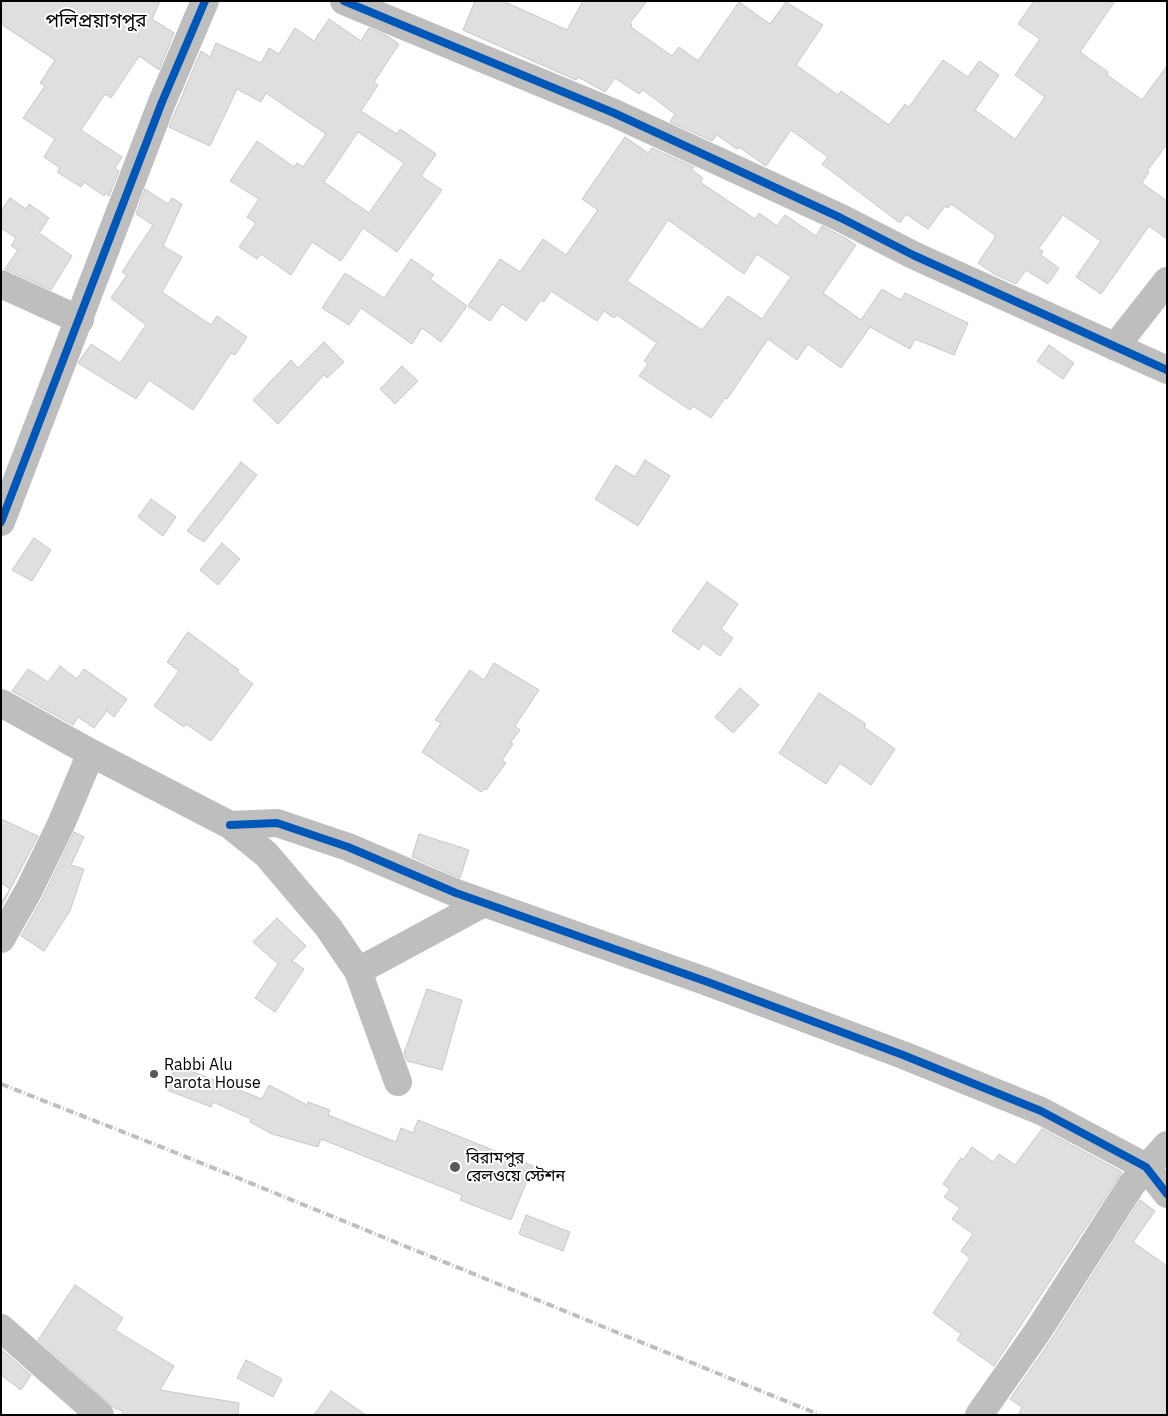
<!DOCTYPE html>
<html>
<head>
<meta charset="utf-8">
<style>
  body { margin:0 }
  #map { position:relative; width:1168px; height:1416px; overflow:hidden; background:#fff; font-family:"IBM Plex Sans",sans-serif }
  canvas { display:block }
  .frame { position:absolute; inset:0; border:2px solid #000; pointer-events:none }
</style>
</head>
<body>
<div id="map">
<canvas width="1168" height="1416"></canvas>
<div class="frame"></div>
</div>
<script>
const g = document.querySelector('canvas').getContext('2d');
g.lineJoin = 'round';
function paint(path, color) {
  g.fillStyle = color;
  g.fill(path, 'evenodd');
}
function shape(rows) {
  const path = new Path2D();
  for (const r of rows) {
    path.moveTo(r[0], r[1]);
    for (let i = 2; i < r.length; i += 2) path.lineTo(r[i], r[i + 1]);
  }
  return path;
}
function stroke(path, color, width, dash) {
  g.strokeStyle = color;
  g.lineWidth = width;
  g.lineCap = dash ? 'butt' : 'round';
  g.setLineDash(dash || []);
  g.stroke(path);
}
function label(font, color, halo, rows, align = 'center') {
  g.font = font + ' "IBM Plex Sans","Noto Sans Bengali",sans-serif';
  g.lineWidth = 4;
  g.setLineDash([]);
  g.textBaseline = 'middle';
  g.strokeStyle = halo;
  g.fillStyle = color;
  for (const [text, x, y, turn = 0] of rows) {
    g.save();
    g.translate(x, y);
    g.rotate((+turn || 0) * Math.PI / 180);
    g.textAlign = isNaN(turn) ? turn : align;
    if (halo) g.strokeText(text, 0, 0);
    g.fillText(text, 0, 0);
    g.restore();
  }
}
const building = shape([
  [1,1,160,1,152,19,174,33,159,70,139,56,111,98,105,94,81,130,122,157,115,168,119,171,109,196,105,193,104,196,84,182,81,187,57,172,60,168,44,157,55,139,23,118,45,86,40,83,55,60,1,24,1,1],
  [475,1,503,1,567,30,583,1,647,1,630,23,632,25,631,27,672,56,679,47,698,61,739,2,770,24,786,2,823,25,796,65,838,95,841,91,889,125,905,104,909,107,943,60,968,77,979,61,999,75,975,110,1015,139,1045,97,1015,75,1040,39,1018,24,1034,1,1115,1,1080,52,1108,72,1107,75,1142,100,1167,66,1167,144,1147,171,1149,172,1142,183,1167,201,1167,239,1149,226,1101,294,1076,277,1101,241,1063,215,1039,248,1043,252,1041,255,1059,268,1048,284,1026,270,1016,284,996,275,978,263,995,238,995,235,951,204,948,208,945,206,928,229,906,214,900,223,822,164,828,157,791,130,766,166,739,147,737,149,717,135,712,141,670,122,675,114,643,90,639,94,615,78,605,92,578,77,576,80,463,30,475,1],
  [329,19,361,41,369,28,386,35,399,44,374,82,378,85,361,111,397,134,400,129,436,154,421,176,442,190,397,252,363,228,341,261,312,242,291,275,261,254,257,259,239,247,256,223,247,217,259,199,230,181,257,141,294,167,297,163,303,167,326,134,266,93,261,102,237,89,210,146,169,127,201,51,210,57,216,43,261,63,269,48,279,54,295,28,314,41,329,19],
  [358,132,404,163,369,213,324,182,358,132],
  [625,137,648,153,652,148,694,167,692,170,703,178,700,182,755,219,759,213,777,226,785,215,816,236,822,226,847,239,856,245,823,293,861,320,882,289,901,300,905,293,968,323,954,355,915,339,910,349,870,327,841,368,808,344,797,360,768,339,727,399,725,398,711,418,693,406,690,410,639,376,648,364,644,361,657,343,617,315,614,318,604,311,597,321,551,291,544,302,541,300,526,321,502,304,490,321,468,306,500,259,520,272,543,239,566,255,598,210,582,199,625,137],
  [668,220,744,274,757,254,791,277,762,319,728,296,702,330,627,281,668,220],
  [145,189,168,204,172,198,182,204,163,246,182,257,162,292,211,325,217,316,247,337,235,355,231,353,193,410,149,380,136,399,78,363,91,344,120,363,146,325,111,298,127,275,122,272,153,225,136,214,145,189],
  [10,198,26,209,29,204,49,218,39,233,72,256,51,290,5,269,18,250,11,246,16,238,1,228,1,211,10,198],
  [411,259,434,275,430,279,467,306,441,342,422,328,412,344,361,308,349,325,322,308,345,273,384,298,411,259],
  [324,342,344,362,327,378,324,375,278,424,253,400,291,360,298,368,324,342],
  [1049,345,1074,363,1063,379,1037,361,1049,345],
  [402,366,418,381,395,404,380,389,402,366],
  [645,460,670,476,638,526,595,499,616,465,635,477,645,460],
  [241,462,257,475,204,542,187,531,241,462],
  [151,499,176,517,163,536,138,517,151,499],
  [34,538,51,550,32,581,12,570,34,538],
  [222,543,240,559,218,585,200,570,222,543],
  [707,582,738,604,721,629,733,638,720,656,703,643,699,650,672,631,707,582],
  [188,632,239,670,237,672,253,684,211,741,186,724,184,727,154,706,179,671,167,662,188,632],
  [494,663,539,690,515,726,520,730,511,742,513,744,502,760,506,763,486,790,484,789,481,792,422,752,441,723,435,720,470,670,484,680,494,663],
  [60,666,77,679,84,669,127,699,114,717,107,711,94,728,78,717,73,725,12,691,28,669,48,682,60,666],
  [740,688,759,705,733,733,715,717,740,688],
  [819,693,866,724,864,727,895,749,871,785,840,763,826,784,779,753,819,693],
  [1,819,38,836,1,907,1,903,10,889,1,883,1,819],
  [74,832,84,837,71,865,84,869,70,911,44,951,21,936,43,897,74,832],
  [419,834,469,850,460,878,412,857,419,834],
  [277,918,306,946,292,961,304,969,275,1012,255,998,278,964,253,942,277,918],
  [427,989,462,1000,442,1070,407,1061,404,1053,427,989],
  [176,1065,262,1099,269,1085,307,1105,308,1102,330,1110,328,1115,396,1142,401,1128,413,1133,418,1120,533,1166,511,1220,460,1200,462,1195,321,1139,318,1147,272,1134,250,1122,251,1119,213,1102,211,1107,167,1090,176,1065],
  [1042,1129,1122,1172,994,1366,957,1340,961,1334,933,1313,970,1258,961,1251,973,1234,952,1219,960,1208,944,1197,950,1189,943,1184,961,1158,963,1160,972,1147,993,1162,999,1154,1015,1165,1042,1129],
  [1140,1200,1155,1211,1133,1242,1167,1266,1167,1415,1018,1415,1022,1407,1010,1399,1051,1340,1140,1200],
  [526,1215,570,1232,563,1251,519,1234,526,1215],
  [75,1285,123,1318,115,1330,174,1366,160,1390,239,1403,238,1415,121,1415,123,1411,114,1408,38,1340,75,1285],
  [1,1349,31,1375,21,1390,1,1375,1,1349],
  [246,1360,282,1379,273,1397,237,1378,246,1360],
  [331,1391,366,1415,314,1415,331,1391]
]);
const minor = shape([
  [344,1,614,113,841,218,913,255,1167,370],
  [1,284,80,320],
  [1115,347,1167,281],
  [1,522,162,102,205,1],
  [1,703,91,753,230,825,266,854,328,927,358,971,398,1082],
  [230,825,277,823,348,847,456,893,705,981,903,1055,1041,1111,1146,1167,1167,1194],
  [1,939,29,890,62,822,91,753],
  [358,971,484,903],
  [1,1328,100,1415],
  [979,1415,1038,1331,1132,1184,1167,1145]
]);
const rail = shape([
  [1,1084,174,1152,820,1415]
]);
const cycleway = shape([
  [344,1,614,113,841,218,913,255,1167,370],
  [1,522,162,102,205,1],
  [230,825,277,823,348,847,456,893,705,981,903,1055,1041,1111,1146,1167,1167,1194]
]);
const markers = [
  [154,1074,5,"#595959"],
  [455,1167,6,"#595959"]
];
const poiNames = [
  ["Rabbi Alu",164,1065],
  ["Parota House",164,1083],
  ["বিরামপুর",466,1158],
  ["রেলওয়ে স্টেশন",466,1176]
];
const quarterNames = [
  ["পলিপ্রয়াগপুর",96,22]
];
paint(building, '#dfdfdf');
stroke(building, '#c7c7c7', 1);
stroke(minor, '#bebebe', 28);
stroke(rail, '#bebebe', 4, [8, 2.5, 1, 2.5]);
stroke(cycleway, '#0057b8', 8);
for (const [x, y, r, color] of markers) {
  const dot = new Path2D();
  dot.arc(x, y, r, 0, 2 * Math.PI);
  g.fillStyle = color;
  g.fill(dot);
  stroke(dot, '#fff', 2);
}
label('16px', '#000', '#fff', poiNames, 'left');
label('19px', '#000', '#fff', quarterNames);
</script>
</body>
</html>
